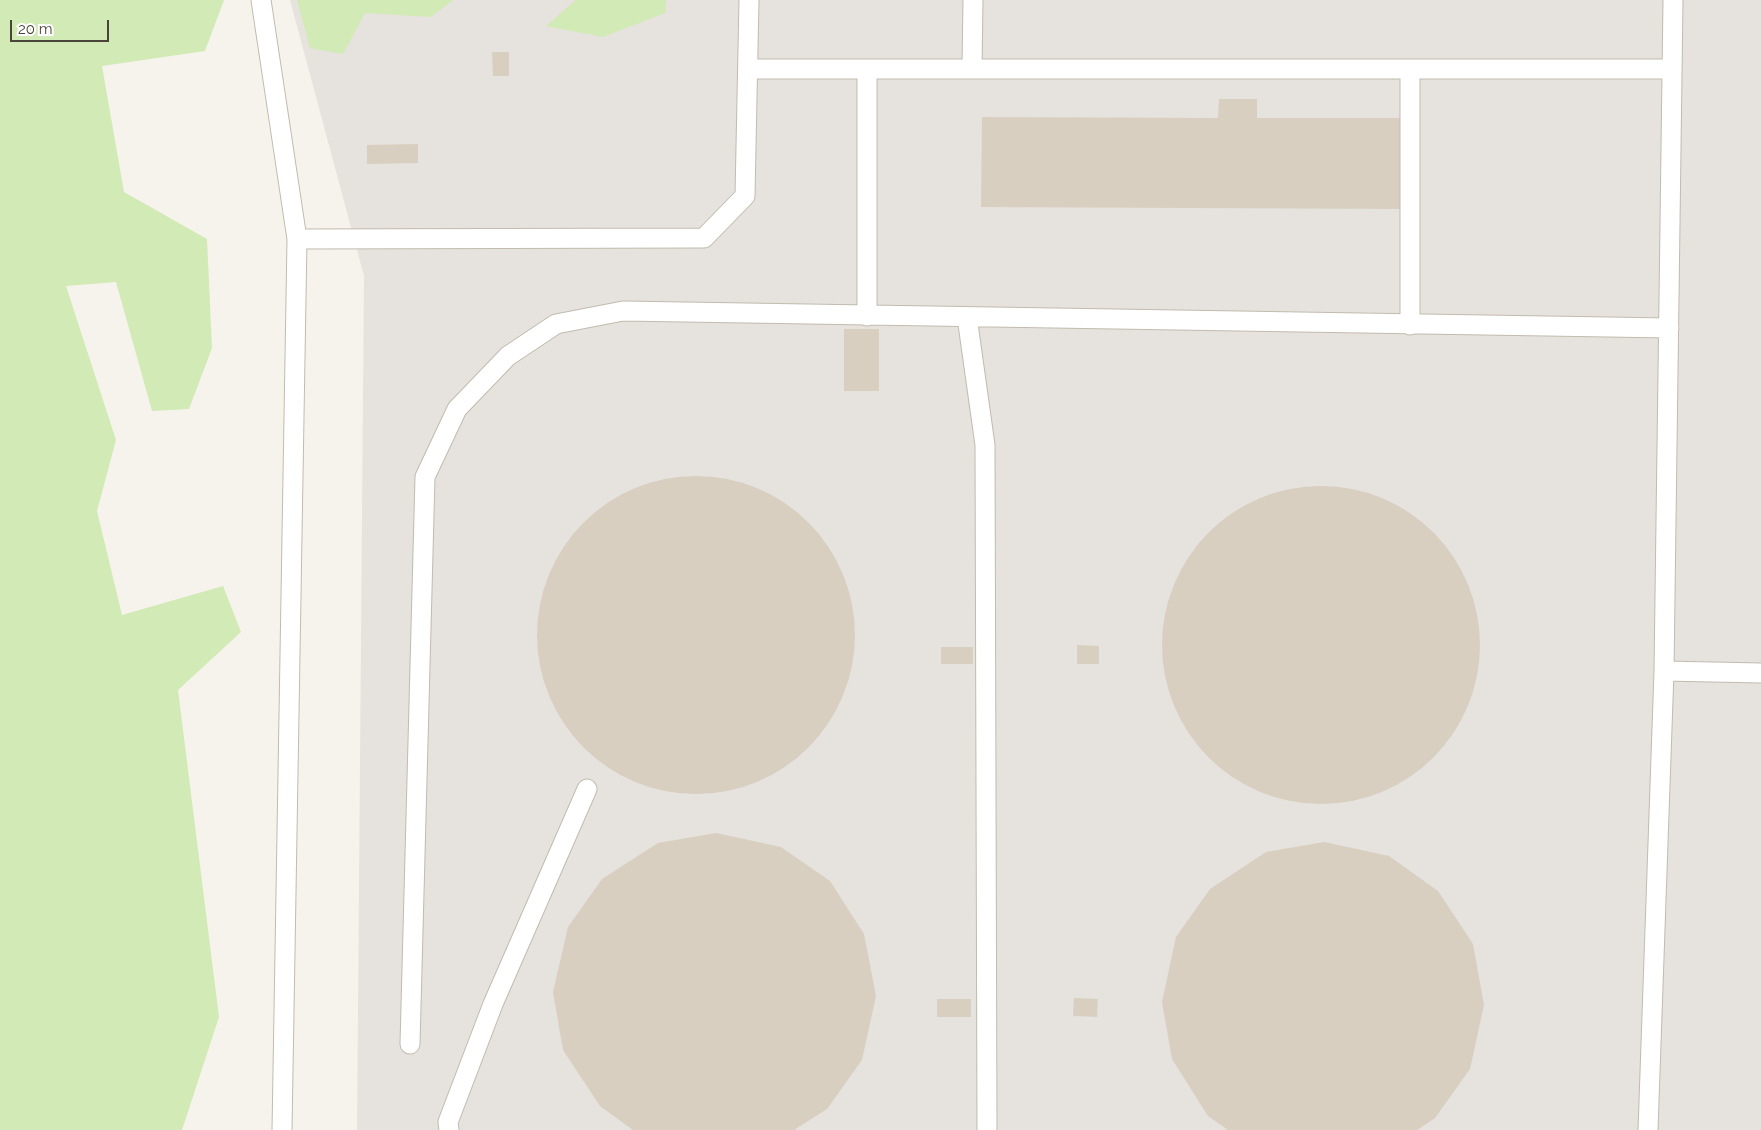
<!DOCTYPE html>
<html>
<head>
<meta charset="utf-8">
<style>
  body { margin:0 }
  #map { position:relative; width:1761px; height:1130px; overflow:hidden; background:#f6f3ec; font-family:Raleway,sans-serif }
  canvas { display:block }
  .scale { position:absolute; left:10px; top:20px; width:99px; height:22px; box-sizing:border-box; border:2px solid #4b4439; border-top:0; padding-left:6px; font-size:15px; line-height:18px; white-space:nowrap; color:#4b4439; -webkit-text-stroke:4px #fff; paint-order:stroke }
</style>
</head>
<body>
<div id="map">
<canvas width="1761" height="1130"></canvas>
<div class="scale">20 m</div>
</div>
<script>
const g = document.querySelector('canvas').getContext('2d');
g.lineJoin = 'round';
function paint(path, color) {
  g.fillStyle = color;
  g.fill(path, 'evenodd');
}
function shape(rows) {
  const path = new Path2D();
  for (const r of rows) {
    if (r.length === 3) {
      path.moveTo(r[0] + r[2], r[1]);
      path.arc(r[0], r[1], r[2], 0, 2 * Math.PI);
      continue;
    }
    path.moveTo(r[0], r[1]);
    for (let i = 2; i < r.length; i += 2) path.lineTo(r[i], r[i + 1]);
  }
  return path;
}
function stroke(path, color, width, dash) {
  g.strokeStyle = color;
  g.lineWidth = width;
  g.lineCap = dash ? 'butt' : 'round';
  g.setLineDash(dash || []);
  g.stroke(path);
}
const industrial = shape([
  [290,0,1761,0,1761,1130,357,1130,364,276]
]);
const green = shape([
  [0,0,224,0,205,51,102,66,124,192,207,239,212,348,189,409,152,411,116,282,66,286,116,440,97,511,122,615,223,586,241,632,178,690,219,1017,182,1130,0,1130],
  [297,0,453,0,431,17,365,13,343,54,310,48],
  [576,0,666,0,665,13,603,37,546,26]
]);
const building = shape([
  [492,52,509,52,509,76,493,76],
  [1219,99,1257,99,1257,118,1400,118,1400,209,981,207,982,117,1218,118],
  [418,144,418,163,367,164,367,145],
  [844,329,879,329,879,391,844,391],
  [696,635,159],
  [1321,645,159],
  [1077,645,1099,646,1099,664,1077,664],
  [941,647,973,647,973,664,941,664],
  [716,833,781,847,830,881,864,934,876,996,862,1060,827,1109,794,1130,633,1130,600,1106,563,1050,553,992,568,927,602,879,658,843],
  [1324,842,1389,856,1438,891,1473,944,1484,1005,1470,1069,1435,1118,1417,1130,1228,1130,1208,1116,1172,1059,1162,1002,1176,937,1210,889,1266,852],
  [1074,998,1098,999,1097,1017,1073,1016],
  [937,999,971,999,971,1017,937,1017]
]);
const service = shape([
  [261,0,297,239,282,1130],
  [748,69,1671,69],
  [867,69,867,316],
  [972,69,973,0],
  [1410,69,1410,325],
  [297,239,704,238,745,196,749,0],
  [967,317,985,445,987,1130],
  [1664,671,1761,673],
  [410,1044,425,477,457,409,508,356,556,324,623,311,1669,328],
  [449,1130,448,1122,493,1004,587,789],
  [1648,1130,1664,671,1673,0]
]);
paint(industrial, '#e6e2dd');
paint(green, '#d2eab5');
paint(building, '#d8cfc1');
stroke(service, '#c2bbae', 21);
stroke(service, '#fff', 19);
</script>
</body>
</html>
